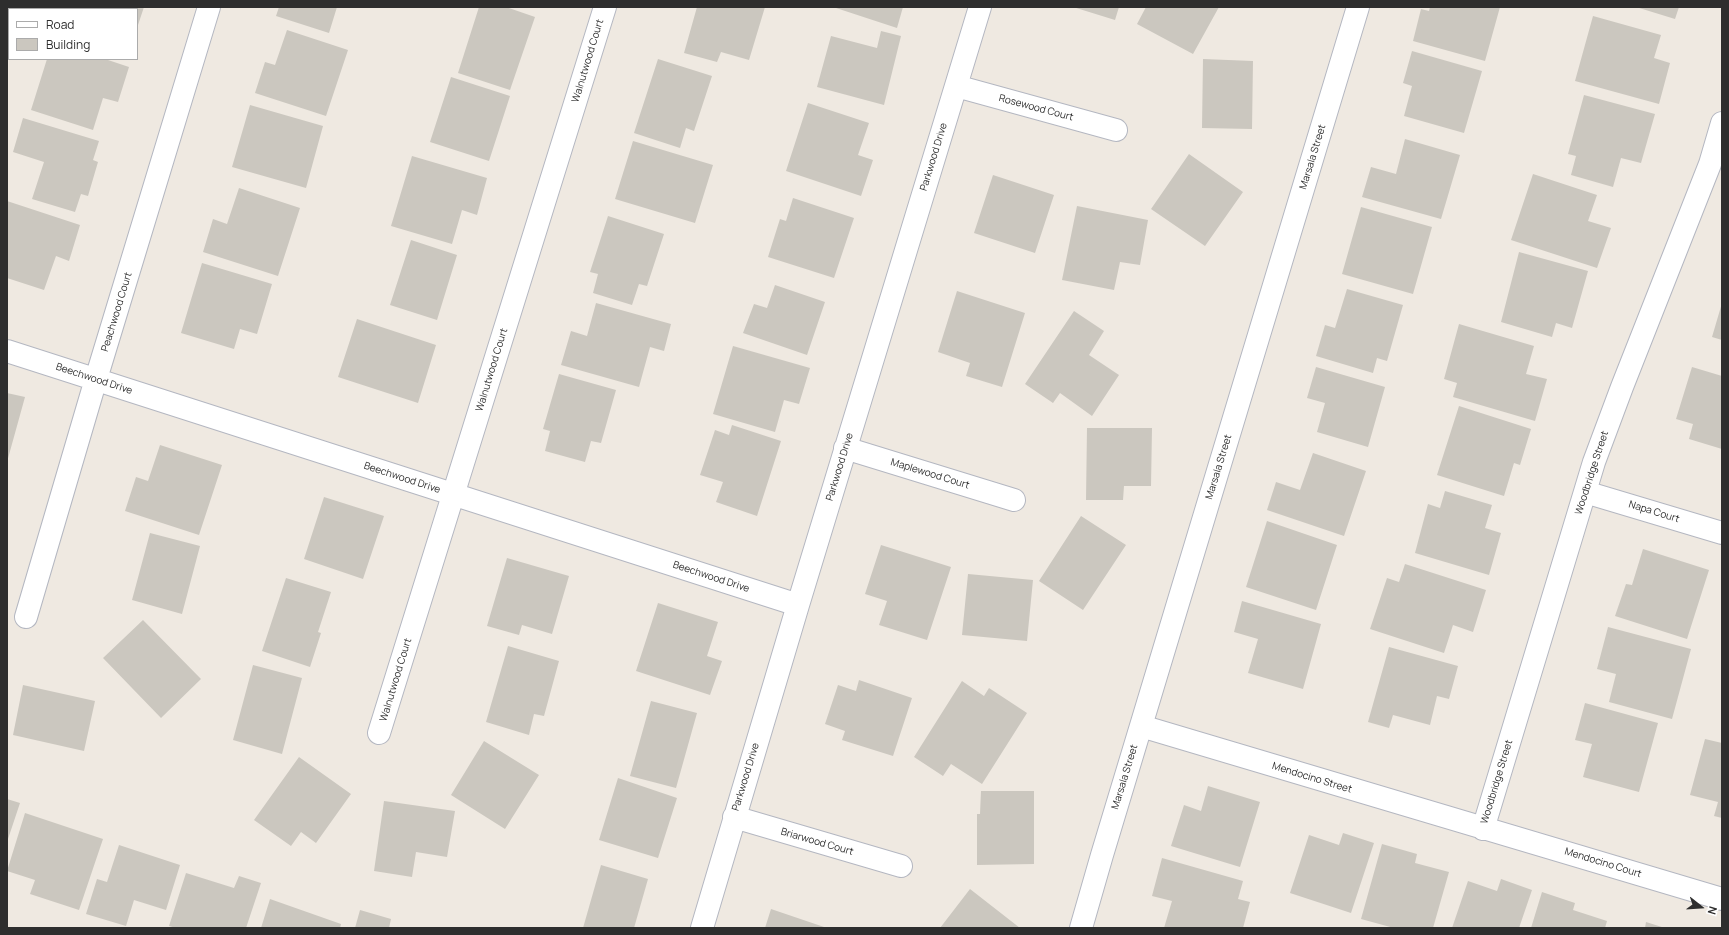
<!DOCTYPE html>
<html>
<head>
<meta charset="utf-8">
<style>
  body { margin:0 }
  #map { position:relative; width:1729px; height:935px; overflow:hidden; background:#efe9e1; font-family:Manrope,sans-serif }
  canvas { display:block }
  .frame { position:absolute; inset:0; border:8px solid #2e2e2e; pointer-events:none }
  .legend { position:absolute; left:8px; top:8px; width:130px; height:52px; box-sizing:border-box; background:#fff; border:1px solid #ababab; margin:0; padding:5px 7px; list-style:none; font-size:12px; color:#2e2e2e }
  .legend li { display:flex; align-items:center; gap:8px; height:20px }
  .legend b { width:20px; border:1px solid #ababab }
  .north { position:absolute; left:1681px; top:887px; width:40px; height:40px; -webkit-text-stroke:3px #fff; paint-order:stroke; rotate:107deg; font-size:11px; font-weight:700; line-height:16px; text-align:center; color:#2e2e2e }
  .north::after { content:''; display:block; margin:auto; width:14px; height:18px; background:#2e2e2e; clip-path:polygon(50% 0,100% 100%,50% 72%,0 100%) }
</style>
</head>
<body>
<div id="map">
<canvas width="1729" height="935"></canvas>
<div class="frame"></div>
<ul class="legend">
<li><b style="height:5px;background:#fff"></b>Road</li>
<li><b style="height:11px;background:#cbc7bf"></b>Building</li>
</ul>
<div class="north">N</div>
</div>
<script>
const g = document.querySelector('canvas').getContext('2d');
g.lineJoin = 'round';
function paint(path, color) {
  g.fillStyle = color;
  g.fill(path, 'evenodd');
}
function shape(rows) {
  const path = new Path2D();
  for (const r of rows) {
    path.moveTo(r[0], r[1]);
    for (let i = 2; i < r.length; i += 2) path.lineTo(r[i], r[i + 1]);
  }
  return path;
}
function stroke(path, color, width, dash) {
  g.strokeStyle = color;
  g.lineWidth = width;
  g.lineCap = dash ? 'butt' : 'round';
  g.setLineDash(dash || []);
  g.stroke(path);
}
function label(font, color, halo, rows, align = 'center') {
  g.font = font + ' Manrope,sans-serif';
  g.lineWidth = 3;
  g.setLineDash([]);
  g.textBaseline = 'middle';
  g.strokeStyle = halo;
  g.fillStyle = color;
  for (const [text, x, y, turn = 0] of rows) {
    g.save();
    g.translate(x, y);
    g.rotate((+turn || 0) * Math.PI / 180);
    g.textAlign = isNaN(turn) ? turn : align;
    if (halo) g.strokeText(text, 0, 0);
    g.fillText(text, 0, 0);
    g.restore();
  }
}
const building = shape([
  [76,7,144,7,137,28,137,9,75,9],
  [279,7,337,7,329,33,276,16],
  [479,7,506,7,535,17,510,90,458,73],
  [697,7,765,7,749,60,721,52,717,62,684,53],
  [833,7,903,7,897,28],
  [1073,7,1119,7,1115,20],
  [1146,7,1219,7,1193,54,1137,24],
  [1430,7,1500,7,1485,61,1413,41,1421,9,1429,11],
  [1636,7,1679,7,1675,19],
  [1593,16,1661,35,1654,58,1670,63,1659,104,1575,81],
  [287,30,348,50,326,116,255,93,265,62,275,65],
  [881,31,901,36,884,105,817,87,831,36,877,48],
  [1412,51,1482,71,1464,133,1404,116,1412,86,1403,83],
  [47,59,105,59,129,67,118,102,103,98,93,130,31,110],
  [658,59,712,76,694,131,686,128,680,148,634,133],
  [1203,59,1253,61,1252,129,1202,128],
  [451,77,510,96,489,161,430,142],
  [1584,95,1655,114,1641,163,1621,158,1613,187,1571,175,1576,156,1568,154],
  [808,103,869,123,858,155,873,160,861,196,786,171],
  [250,105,323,126,306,188,232,167],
  [23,118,99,141,93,160,98,162,88,196,81,194,75,212,32,199,44,162,13,152],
  [1405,139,1460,155,1441,219,1362,197,1371,167,1396,174],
  [633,141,713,165,695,223,615,199],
  [1189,154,1243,192,1205,246,1151,209],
  [412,156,487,178,477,215,462,210,452,244,391,226],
  [1533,174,1597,195,1588,221,1611,228,1597,268,1511,240],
  [993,175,1054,195,1035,253,974,233],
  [239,188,300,208,278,276,203,252,213,219,227,224],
  [793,198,854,218,834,278,768,257,780,219,786,221],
  [7,201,80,225,69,261,56,256,44,290,7,278],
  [1077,206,1148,220,1140,265,1120,262,1114,290,1062,280],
  [1361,207,1432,227,1413,294,1342,274],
  [608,216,664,234,647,286,639,284,632,305,593,293,598,274,590,272],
  [411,240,457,255,437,320,390,305],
  [1519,252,1588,271,1572,328,1556,323,1552,337,1501,322],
  [202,263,272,284,257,334,240,329,234,349,181,333],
  [775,285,825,302,807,355,743,333,754,304,767,308],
  [1347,289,1403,305,1387,361,1377,358,1373,373,1316,356,1325,325,1335,328],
  [957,291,1025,313,1002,387,966,376,970,363,938,352],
  [596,303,671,324,664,351,650,347,639,387,561,365,571,331,587,336],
  [1722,303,1722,340,1712,337],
  [1074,311,1104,331,1089,355,1119,375,1092,416,1060,393,1053,403,1025,384],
  [357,319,436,345,418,403,338,377],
  [1459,324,1534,346,1526,374,1547,379,1535,421,1453,397,1457,383,1444,379],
  [733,346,810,368,799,404,784,400,775,432,713,414],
  [1316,367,1385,387,1368,447,1317,432,1325,403,1307,398],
  [1692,367,1722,376,1722,449,1689,439,1693,424,1676,419],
  [559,374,616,390,601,443,591,441,585,462,545,451,550,431,543,429],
  [7,393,25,397,7,462],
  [1459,406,1531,429,1520,465,1514,463,1504,496,1437,475],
  [732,425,781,441,757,516,716,502,723,482,700,475,715,430,729,435],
  [1087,428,1152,428,1151,486,1124,486,1123,500,1086,500],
  [160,445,222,465,199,535,125,511,136,477,148,481],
  [1313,453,1366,471,1344,536,1267,510,1276,482,1300,490],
  [1445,491,1492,505,1485,528,1501,533,1489,575,1415,553,1428,504,1440,508],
  [324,497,384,516,363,579,304,559],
  [1081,516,1126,545,1083,610,1039,581],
  [1267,521,1337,545,1316,610,1246,587],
  [150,533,200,546,182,614,132,600],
  [881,545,951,567,927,640,879,625,887,601,865,594],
  [1643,549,1709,570,1687,639,1615,616,1626,584,1632,585],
  [507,558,569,576,552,634,522,625,519,635,487,626],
  [1405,564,1486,590,1473,632,1453,625,1444,653,1370,629,1387,578,1399,582],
  [968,574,1033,580,1027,641,962,635],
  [286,578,331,592,318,632,321,633,310,667,262,651],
  [1242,601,1321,624,1303,689,1248,673,1258,639,1234,632],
  [658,603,718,622,707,656,722,661,710,695,636,671],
  [143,620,201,679,161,718,103,658],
  [1608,627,1691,649,1672,719,1609,702,1616,674,1597,669],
  [508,646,559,661,544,716,534,714,529,735,486,722],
  [1389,647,1458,666,1449,699,1437,696,1430,725,1393,715,1389,728,1368,722],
  [253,665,302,678,282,754,233,740],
  [859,680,912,698,893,756,842,740,845,731,825,724,838,685,856,691],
  [962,681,984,696,989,688,1027,713,982,784,951,764,943,776,914,757],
  [23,685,95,701,84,751,13,735],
  [651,701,697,713,676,788,630,776],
  [1585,703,1658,723,1639,792,1583,777,1592,744,1575,740],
  [1705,739,1722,743,1722,818,1714,816,1718,802,1690,795],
  [484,741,539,775,505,829,451,795],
  [299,757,351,794,316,843,301,832,291,846,254,820],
  [618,778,677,798,658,858,599,840],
  [1208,786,1260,802,1240,867,1171,846,1184,805,1201,811],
  [981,791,1034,791,1034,864,977,865,977,814,980,814],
  [7,799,20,803,7,842],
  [384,801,455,811,447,857,416,852,412,877,374,871],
  [25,813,103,839,79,910,30,894,35,880,7,871],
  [1343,833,1374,843,1351,913,1290,893,1309,835,1339,845],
  [1382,844,1417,854,1415,863,1449,872,1433,928,1394,928,1361,919],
  [119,845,180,865,166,910,134,900,126,926,86,914,97,879,107,882],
  [1162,858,1243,881,1238,899,1250,902,1243,928,1164,928,1172,901,1152,896],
  [601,865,648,879,634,928,583,928],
  [186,873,234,888,239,876,261,883,246,928,176,928,169,926],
  [1501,879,1532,890,1519,928,1452,928,1468,881,1497,891],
  [970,889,1020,928,940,928],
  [1542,892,1575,903,1573,910,1607,921,1605,928,1531,928],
  [270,899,341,924,340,928,261,928],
  [771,909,827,928,765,928],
  [360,910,391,919,389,928,355,928],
  [1646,922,1665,928,1645,928]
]);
const street = shape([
  [956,86,1116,130],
  [7,351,798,605],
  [845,448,1014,500],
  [1585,492,1722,533],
  [26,617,96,379,209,7],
  [1141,726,1722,899],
  [379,733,605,7],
  [734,817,901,866],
  [1483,829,1594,462,1622,387,1710,164,1722,123],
  [702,928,798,605,980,7],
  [1081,928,1102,855,1358,7]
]);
const streetNames = [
  ["Walnutwood Court",588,61,-73],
  ["Rosewood Court",1036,108,15],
  ["Parkwood Drive",934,157,-73],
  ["Marsala Street",1313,157,-73],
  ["Peachwood Court",117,312,-73],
  ["Walnutwood Court",492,370,-73],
  ["Beechwood Drive",94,379,18],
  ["Parkwood Drive",840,467,-73],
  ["Marsala Street",1219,467,-73],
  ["Woodbridge Street",1592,473,-72],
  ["Maplewood Court",930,474,17],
  ["Beechwood Drive",402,478,18],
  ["Napa Court",1654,512,17],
  ["Beechwood Drive",711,577,18],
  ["Walnutwood Court",396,680,-73],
  ["Parkwood Drive",746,777,-73],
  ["Marsala Street",1125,777,-73],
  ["Mendocino Street",1312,778,17],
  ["Woodbridge Street",1497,782,-73],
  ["Briarwood Court",817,842,16],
  ["Mendocino Court",1603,863,17]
];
paint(building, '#cbc7bf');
stroke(street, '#b4b7c1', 24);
stroke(street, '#fff', 22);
label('10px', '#2e2e2e', '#fff', streetNames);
</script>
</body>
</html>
